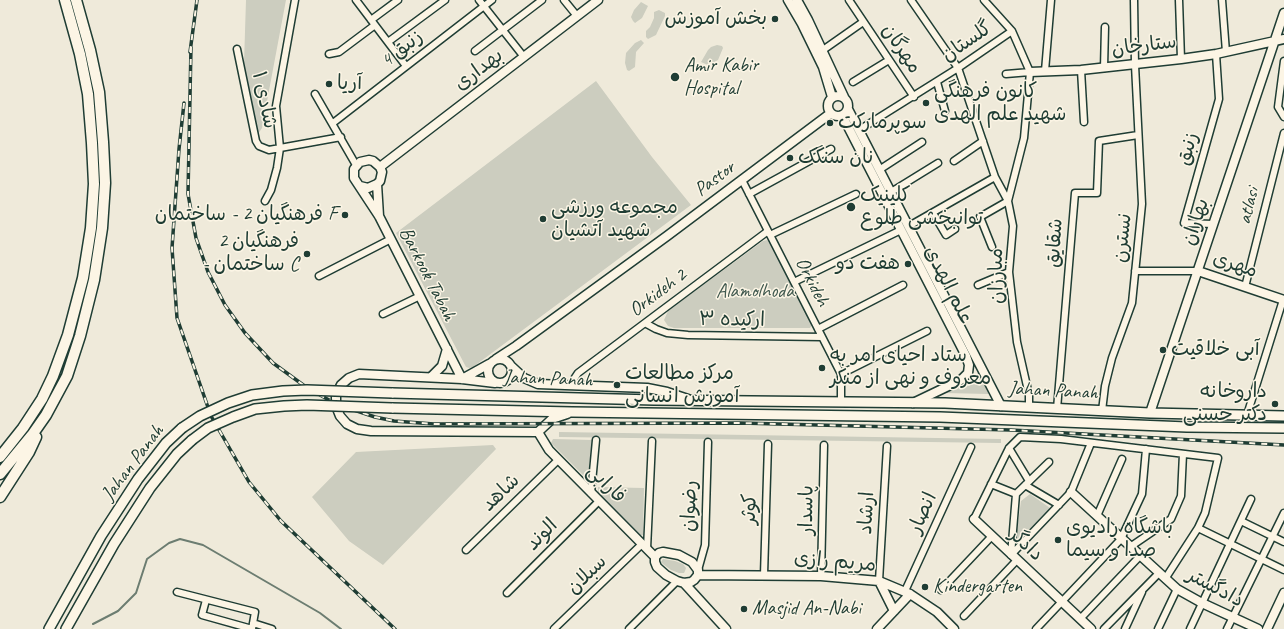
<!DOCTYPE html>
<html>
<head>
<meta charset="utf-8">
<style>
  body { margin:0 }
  canvas { display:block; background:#efeada }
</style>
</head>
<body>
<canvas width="1284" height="629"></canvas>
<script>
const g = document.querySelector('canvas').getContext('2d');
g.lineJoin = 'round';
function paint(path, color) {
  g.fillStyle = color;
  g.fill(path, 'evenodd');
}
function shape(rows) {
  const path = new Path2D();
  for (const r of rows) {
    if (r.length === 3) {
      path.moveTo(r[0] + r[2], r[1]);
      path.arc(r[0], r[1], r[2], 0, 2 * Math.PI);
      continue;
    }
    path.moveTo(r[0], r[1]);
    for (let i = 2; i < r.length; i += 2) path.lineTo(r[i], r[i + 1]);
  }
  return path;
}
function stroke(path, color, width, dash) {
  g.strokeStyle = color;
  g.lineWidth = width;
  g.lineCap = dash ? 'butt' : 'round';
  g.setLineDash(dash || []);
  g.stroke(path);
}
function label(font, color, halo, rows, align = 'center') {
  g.font = font + ' Caveat,"Playpen Sans Arabic",sans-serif';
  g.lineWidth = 3;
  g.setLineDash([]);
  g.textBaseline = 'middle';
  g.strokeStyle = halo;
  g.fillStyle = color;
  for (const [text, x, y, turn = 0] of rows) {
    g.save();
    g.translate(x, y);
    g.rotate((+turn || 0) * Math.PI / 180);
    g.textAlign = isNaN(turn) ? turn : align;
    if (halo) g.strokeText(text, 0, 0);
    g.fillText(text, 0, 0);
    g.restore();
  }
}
const green = shape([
  [246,0,286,0,262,128,258,134,244,63],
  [641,2,648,6,642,18,635,23,633,21,631,17,634,10],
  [659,10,665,13,665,16,656,35,648,39,646,37,646,31,650,27,654,18,654,12],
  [641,40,644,43,636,52,635,67,629,71,627,70,625,63,626,53,635,43],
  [717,45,722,46,723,48,718,60,708,65,701,62,708,50,711,47],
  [596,81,652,157,691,205,473,367,469,368,466,367,396,233],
  [767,240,769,241,812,325,810,328,674,328,668,326,664,320,668,311,763,241],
  [979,372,989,392,988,394,944,393,967,383],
  [559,432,1001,439,1001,443,559,437],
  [553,439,592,440,588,476,585,477,551,443],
  [493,445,496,449,383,565,349,541,312,497,356,452],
  [598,487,644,488,643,535,639,535,598,493],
  [1030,494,1050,508,1019,540,1016,538,1021,501],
  [663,559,675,561,683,564,686,568,685,571,684,573,679,573,671,570,663,564,661,562]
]);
const stream = shape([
  [93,624,118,611,136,593,147,559,169,543,180,539,203,545,320,613,341,629]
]);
const minor = shape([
  [356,0,406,66],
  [479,0,524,57],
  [564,0,577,16],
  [849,0,914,97],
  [911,0,958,68,995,177,1008,201,980,217,992,247],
  [984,0,1012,31,1030,72,1024,138,1008,201,1013,226,1009,272,1017,342,1029,395,1029,408],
  [1179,0,1181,59],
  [1222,0,1226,52],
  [371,20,398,0],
  [388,42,445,0],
  [237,49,256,141,259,146,269,150,341,137],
  [823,50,863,22],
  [475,51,542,0],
  [329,54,339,52,375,25],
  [1284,61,1278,107,1284,117],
  [1104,68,1105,27],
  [1081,70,1084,122],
  [1045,71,1051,0],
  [1006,74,1030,72],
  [853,82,889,60],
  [937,82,945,111],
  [315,94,356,165],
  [333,123,492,0],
  [859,130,958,68,1012,31],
  [954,161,983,141],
  [879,170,922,142],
  [742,180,841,374,841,402],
  [891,192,938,163],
  [749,194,831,149],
  [265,201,271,190,277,168,280,148,276,106,295,0],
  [933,213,946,235,955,229],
  [1213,224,1184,223,1219,99,1216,54],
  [909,226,995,177],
  [770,235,856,194],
  [1135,271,1198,271],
  [319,276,391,239],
  [794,282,901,230],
  [978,285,1009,272],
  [1245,287,1284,133],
  [383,314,420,296],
  [645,323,656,329,667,333,688,335,822,337],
  [818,329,903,285],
  [841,374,927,331],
  [572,385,574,379,578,373,768,231],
  [1057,409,1075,193,1097,193,1099,141,1138,135],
  [1102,411,1105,386,1112,358,1132,303,1142,204,1135,65,1134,0],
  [1247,415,1283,300],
  [1009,448,1029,481],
  [991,484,1016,494],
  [1025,485,1059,505],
  [591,493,596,440],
  [1097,516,1122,459],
  [974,519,1009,448,1020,437,1061,439,1218,458,1205,513,1198,528,1165,579],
  [1241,521,1284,542],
  [1198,528,1284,570],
  [1130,547,1171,519,1181,496,1183,454],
  [647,549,652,441],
  [466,550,558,460],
  [1011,555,1071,492,1091,443],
  [1011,555,1016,494,1049,462],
  [698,570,705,545,708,442],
  [764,575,768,444],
  [821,576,824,445],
  [879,581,887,446],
  [941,590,992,536],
  [905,591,971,447],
  [177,592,255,612,252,629],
  [507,593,599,501],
  [206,600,202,615,252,629],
  [964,616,1017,560],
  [1080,619,1140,556],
  [253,623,272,629],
  [554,629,642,544],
  [629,629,677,581],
  [1036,629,1121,539,1142,494,1146,449],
  [1104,629,1159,573],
  [1125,629,1142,592],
  [1158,629,1177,589],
  [1190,629,1251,499],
  [1227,629,1284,513]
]);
const tertiary = shape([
  [788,0,802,24,823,67,832,97],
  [797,0,808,20,844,97],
  [1030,72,1081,70,1181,59,1216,54,1284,39],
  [838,106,10],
  [848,109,1001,406],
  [842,115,966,356,969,365,968,373,961,380,913,403],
  [380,167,598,0],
  [377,184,379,216],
  [360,186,368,188,377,184,380,181,382,172,380,167,373,161,369,160,360,162,354,169,354,178,379,216,462,379],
  [1198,271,1284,300],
  [500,371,12],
  [496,359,516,346,667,236,831,113],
  [511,366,524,378,538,384,647,388,667,392,688,399],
  [431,377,442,366,447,349],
  [462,379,489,364],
  [495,383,462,379,359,374,349,378,341,385,336,395,336,406,340,416,347,424,357,429,371,431,538,432,552,419,567,414],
  [1150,413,1284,13],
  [538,432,549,450,655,557],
  [1071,492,1177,589,1202,603,1258,629],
  [974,519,1091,629],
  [663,552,679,555,692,562,698,570,698,575,694,580,691,582,684,583,677,581,666,575,657,567,655,562,655,557,659,553,663,552],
  [698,575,821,576,879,581,910,594,937,612,954,629],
  [879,581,894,611],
  [684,583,726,629],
  [877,629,910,594],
  [1267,629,1284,593]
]);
const secondary = shape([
  [392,393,654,400,945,403,1150,413,1284,416],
  [392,408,572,412,940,417,1187,427,1284,428],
  [49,629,101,536,138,479,166,443,182,428],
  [66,629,114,544,150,488,177,454,192,440]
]);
const trunk = shape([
  [0,457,23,428,42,399,53,376,68,335,83,278,91,228,94,184,92,143,88,94,80,54,65,0],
  [0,474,32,435,46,415,67,376,80,336,94,280,102,228,105,183,103,142,99,92,90,50,76,0],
  [0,497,29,452,36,437]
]);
const rail = shape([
  [191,47,188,194,196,238,208,272,225,305,245,333,273,363,306,387,336,404,375,417,394,421,434,424,740,423,1011,430,1284,445],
  [190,52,197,0],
  [184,103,179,149,172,248,177,318,211,416,249,482,281,521,395,629]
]);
const secondaryBridge = shape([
  [182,428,200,416,228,403,252,395,283,391,307,390,392,393],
  [192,440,208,428,233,417,255,409,284,406,307,405,392,408]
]);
const markers = [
  [775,19,4,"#1f3d34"],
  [675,77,5,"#1f3d34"],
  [329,84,4,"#1f3d34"],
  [926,103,4,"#1f3d34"],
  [830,123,4,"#1f3d34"],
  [790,158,4,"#1f3d34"],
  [851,207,5,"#1f3d34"],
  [345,215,4,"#1f3d34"],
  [543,219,4,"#1f3d34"],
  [307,254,4,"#1f3d34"],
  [908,264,4,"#1f3d34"],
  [1163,350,4,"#1f3d34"],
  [822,368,4,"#1f3d34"],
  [617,385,4,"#1f3d34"],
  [1275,404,4,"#1f3d34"],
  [1058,540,4,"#1f3d34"],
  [925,587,4,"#1f3d34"],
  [744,609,4,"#1f3d34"]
];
const poiNames = [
  ["بخش آموزش",767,19,"right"],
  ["Amir Kabir",684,66],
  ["Hospital",684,89],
  ["آریا",337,84],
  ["کانون فرهنگی",934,92],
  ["شهید علم الهدی",934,115],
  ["سوپرمارکت",838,123],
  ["نان سنگک",798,158],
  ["کلینیک",860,196],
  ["توانبخشی طلوع",860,219],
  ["مجموعه ورزشی",551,208],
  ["شهید آتشیان",551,231],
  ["فرهنگیان 2 - ساختمان F",337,215,"right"],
  ["فرهنگیان 2",299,242,"right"],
  ["- ساختمان C",299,265,"right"],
  ["هفت دو",900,264,"right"],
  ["آبی خلاقیت",1171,350],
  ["ستاد احیای امر به",830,356],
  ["معروف و نهی از منکر",830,379],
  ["مرکز مطالعات",625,374],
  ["آموزش انسانی",625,397],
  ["داروخانه",1267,392,"right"],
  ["دکتر حسنی",1267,415,"right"],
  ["باشگاه رادیوی",1066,528],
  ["صدا و سیما",1066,551],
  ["Kindergarten",933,587],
  ["Masjid An-Nabi",752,609]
];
const streetNames = [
  ["گلستان",967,42,-34],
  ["ستارخان",1144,46,-7],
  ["زنبق 4",402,49,-38],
  ["مهرگان",901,49,56],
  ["بهداری",479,70,-37],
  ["شادی ۱",264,100,78],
  ["زنبق",1188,149,-74],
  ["Pastor",715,179,-37],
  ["atlasi",1249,206,-76],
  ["بهاران",1196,222,-72],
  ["نسترن",1123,238,-84],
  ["شقایق",1055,243,-86],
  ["مهری",1235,265,18],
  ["Barkook Tabah",427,274,63],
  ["مبارزان",997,276,-91],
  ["Orkideh",812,282,63],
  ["علم الهدی",948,285,63],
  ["Orkideh 2",658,293,-37],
  ["ارکیده ۳",732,320,1],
  ["Jahan Panah",548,379,2],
  ["Jahan Panah",1053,391,3],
  ["Jahan Panah",133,463,-53],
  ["فارابی",606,484,45],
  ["شاهد",501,493,-44],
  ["رضوان",690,506,-88],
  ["کوثر",750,509,-88],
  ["پاسدار",807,510,-89],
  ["ارشاد",867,513,-87],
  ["انصار",923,513,-66],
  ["الوند",542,535,-45],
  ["دادگر",1026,545,43],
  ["مریم رازی",835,562,5],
  ["سبلان",587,575,-44],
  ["دادگستر",1215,588,28]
];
const parkNames = [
  ["Alamolhoda",755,292]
];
paint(green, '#cccdbf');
stroke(stream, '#6c7d71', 2);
stroke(minor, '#1f3d34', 9);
stroke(tertiary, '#1f3d34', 11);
stroke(secondary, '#1f3d34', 12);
stroke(trunk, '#1f3d34', 13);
stroke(minor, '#fcf5e5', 6);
stroke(tertiary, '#fcf5e5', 8);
stroke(secondary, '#fcf5e5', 9);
stroke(trunk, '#fcf5e5', 10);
stroke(rail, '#1f3d34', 3.5);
stroke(rail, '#fcf5e5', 2, [6]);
stroke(secondaryBridge, '#1f3d34', 12, []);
stroke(secondaryBridge, '#fcf5e5', 9);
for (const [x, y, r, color] of markers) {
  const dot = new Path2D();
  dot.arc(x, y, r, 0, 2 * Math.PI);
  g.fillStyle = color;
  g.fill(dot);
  stroke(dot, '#fcf5e5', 1.5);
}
label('20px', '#1f3d34', '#fcf5e5', poiNames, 'left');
label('20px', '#1f3d34', '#fcf5e5', streetNames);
label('20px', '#425a50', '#fcf5e5', parkNames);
</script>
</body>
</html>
